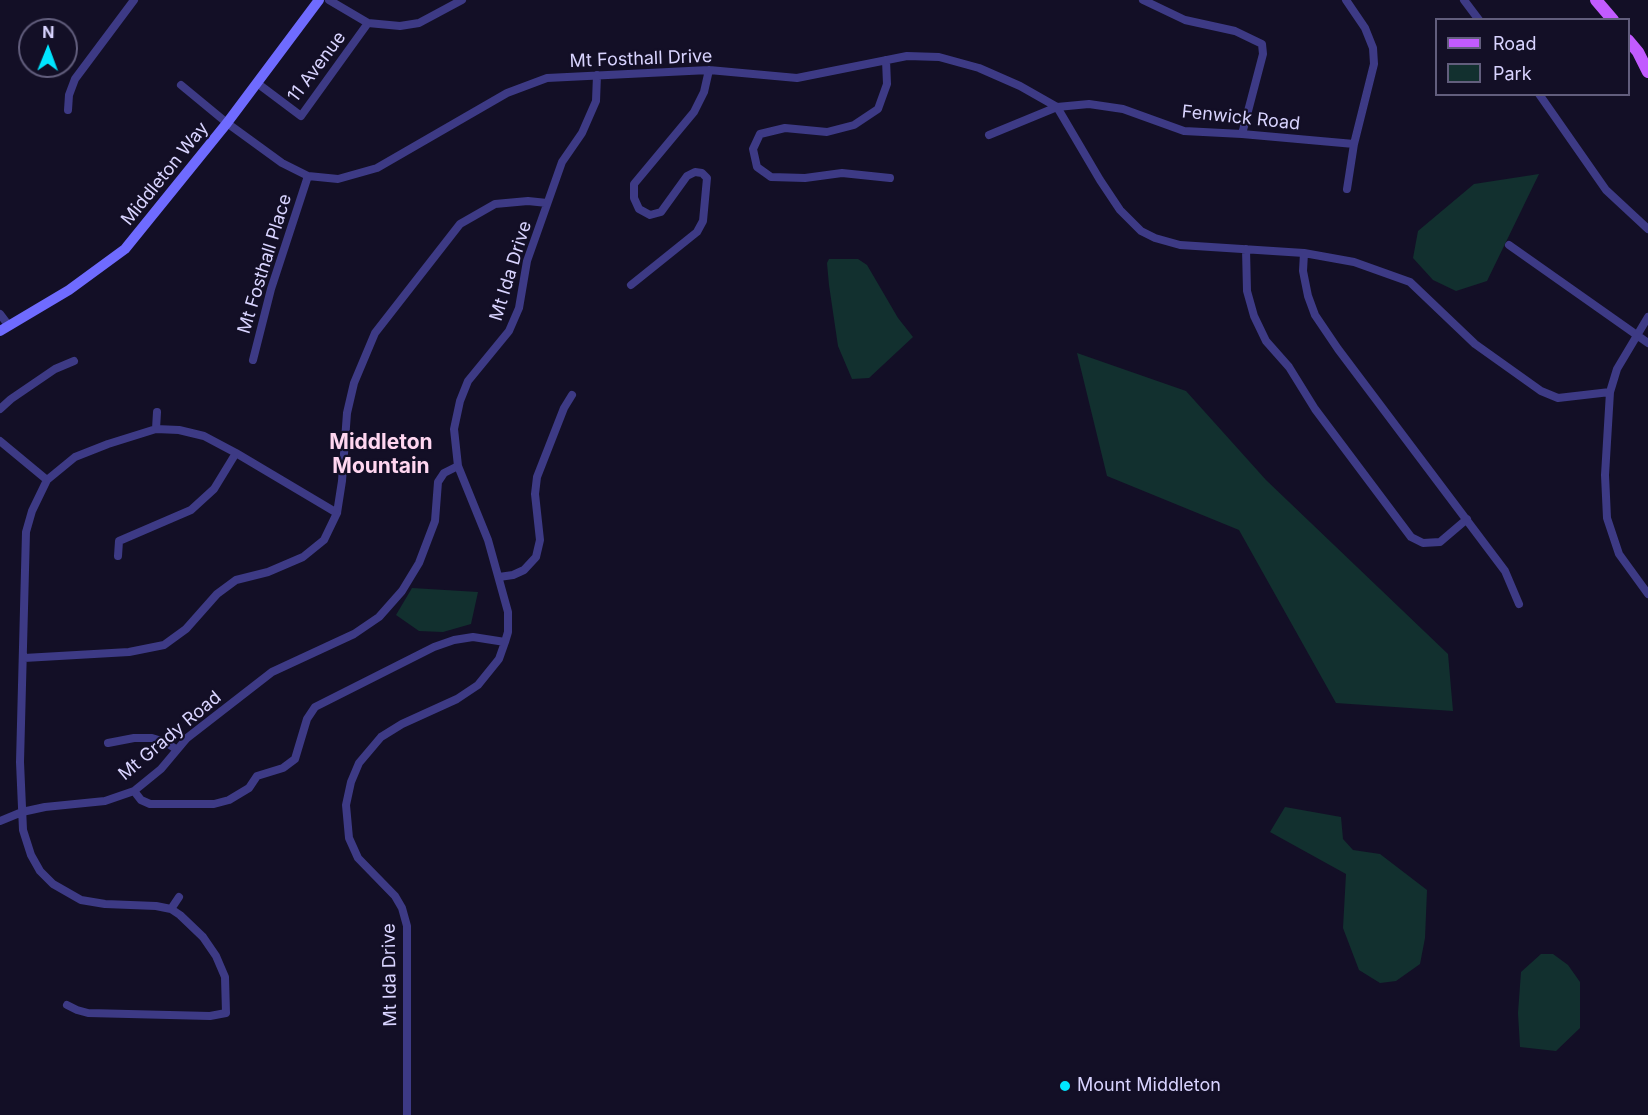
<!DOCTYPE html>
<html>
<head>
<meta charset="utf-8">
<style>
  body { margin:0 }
  #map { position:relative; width:1648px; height:1115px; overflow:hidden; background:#130f26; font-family:Inter,sans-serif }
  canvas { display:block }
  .legend { position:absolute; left:1435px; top:18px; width:195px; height:78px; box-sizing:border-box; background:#130f26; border:2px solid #625e7d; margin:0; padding:8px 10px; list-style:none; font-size:18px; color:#d9d4ff }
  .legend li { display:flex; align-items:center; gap:12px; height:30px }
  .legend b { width:30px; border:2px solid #625e7d }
  .north { position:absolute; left:18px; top:18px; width:60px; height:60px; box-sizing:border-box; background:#130f26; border:2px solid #625e7d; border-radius:50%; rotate:1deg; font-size:16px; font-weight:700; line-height:24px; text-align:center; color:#d9d4ff }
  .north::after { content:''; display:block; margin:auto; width:21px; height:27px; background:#00e5ff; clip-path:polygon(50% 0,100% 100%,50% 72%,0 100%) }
</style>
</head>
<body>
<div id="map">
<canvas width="1648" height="1115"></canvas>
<ul class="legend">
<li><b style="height:8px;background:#c25bff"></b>Road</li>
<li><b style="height:16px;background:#12302f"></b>Park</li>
</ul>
<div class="north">N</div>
</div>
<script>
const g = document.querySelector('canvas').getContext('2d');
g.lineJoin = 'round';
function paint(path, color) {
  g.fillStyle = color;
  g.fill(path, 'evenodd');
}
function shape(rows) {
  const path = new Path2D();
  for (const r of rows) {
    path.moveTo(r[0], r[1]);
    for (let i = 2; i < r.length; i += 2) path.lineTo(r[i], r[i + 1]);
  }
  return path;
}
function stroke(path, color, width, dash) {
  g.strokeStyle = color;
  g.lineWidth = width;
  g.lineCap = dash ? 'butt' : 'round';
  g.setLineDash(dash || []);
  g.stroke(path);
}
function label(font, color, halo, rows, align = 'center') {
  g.font = font + ' Inter,sans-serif';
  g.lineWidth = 4.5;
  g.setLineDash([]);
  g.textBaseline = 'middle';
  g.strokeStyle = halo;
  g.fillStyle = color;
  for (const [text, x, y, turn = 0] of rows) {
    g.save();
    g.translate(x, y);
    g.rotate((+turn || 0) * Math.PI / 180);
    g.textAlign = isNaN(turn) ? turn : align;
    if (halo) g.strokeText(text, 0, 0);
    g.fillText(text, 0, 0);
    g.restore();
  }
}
const green = shape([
  [1539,174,1487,281,1456,291,1433,280,1413,258,1418,231,1474,184],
  [829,259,858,259,867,265,898,318,913,337,869,378,852,379,838,346,829,285,827,263],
  [1077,353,1186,391,1266,480,1448,654,1453,711,1336,703,1239,530,1107,476],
  [412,588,478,592,471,624,443,632,419,631,396,615],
  [1285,807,1341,817,1343,839,1353,850,1380,854,1427,890,1425,938,1420,964,1396,981,1380,983,1359,970,1343,928,1346,874,1270,832],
  [1541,954,1553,954,1568,965,1580,982,1580,1028,1556,1051,1520,1047,1518,1013,1521,972]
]);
const street = shape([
  [329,0,368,23,400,26,419,23,462,0],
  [1143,0,1185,20,1235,31,1262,44,1263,54,1242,134],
  [1346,0,1365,28,1373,48,1374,64,1354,144,1347,189],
  [1464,0,1479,20],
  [886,60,887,84,878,109,854,125,827,132,785,128,760,134,753,149,757,167,771,177,805,178,842,173,890,178],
  [257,83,301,116,368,23],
  [181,85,227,123,282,163,308,176,338,179,377,168,507,93,547,78,709,70,797,78,907,56,939,57,979,68,1020,86,1057,107,1100,180,1120,210,1141,231,1155,238,1180,245,1304,253,1354,262,1410,282,1475,344,1541,391,1558,398,1610,392],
  [1539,94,1606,190,1648,229],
  [68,110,69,95,75,79,134,0],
  [989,135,1057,107,1089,104,1123,109,1184,131,1242,134,1354,144],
  [1509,245,1648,343],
  [1246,249,1247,291,1254,316,1266,341,1289,367,1315,409,1411,537,1423,543,1440,542,1467,519],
  [1304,253,1303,271,1308,296,1315,315,1338,349,1505,571,1519,604],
  [631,285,697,232,703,221,707,178,702,173,695,172,687,176,661,212,650,215,639,209,634,198,634,184,694,112,704,92,709,70],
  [0,314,9,326],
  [1648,317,1617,369,1610,392,1605,475,1607,518,1619,554,1648,594],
  [253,360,271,289,308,176],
  [0,409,11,399,55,369,74,361],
  [156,429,157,412],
  [0,441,47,480],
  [118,556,119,541,191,510,214,489,236,453],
  [499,577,513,575,524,570,536,557,540,540,535,494,537,477,564,408,572,395],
  [24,658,129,652,164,645,186,629,217,594,236,580,268,572,303,557,324,540,337,513,342,481,347,413,354,383,375,333,460,224,495,204,528,201,547,203],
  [108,743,134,738,152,738,165,742,176,749],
  [134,791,141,800,150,804,214,804,229,800,249,788,257,776,283,768,295,759,307,719,315,707,434,647,454,640,473,637,505,642],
  [0,821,22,812,45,807,105,801,134,791,161,769,187,738,272,672,354,634,379,617,402,591,419,563,435,521,438,482,444,473,458,466],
  [171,909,179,897],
  [67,1005,77,1010,88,1013,210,1016,226,1013,225,977,216,956,203,937,180,915,171,909,156,906,105,904,81,900,53,884,40,871,31,855,23,830,20,762,26,532,32,511,47,480,75,457,108,444,156,429,179,430,204,436,236,453,337,513],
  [407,1115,407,926,402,908,395,896,358,858,349,838,346,805,351,782,359,763,381,737,402,724,457,699,478,685,499,659,505,642,508,632,508,612,488,540,458,466,454,429,460,401,468,381,509,331,519,308,527,261,562,162,582,133,596,101,597,75]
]);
const secondary = shape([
  [0,331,69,290,125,249,227,123,319,0]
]);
const primary = shape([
  [1596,0,1613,20],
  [1628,40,1638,52,1648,72]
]);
const markers = [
  [1065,1086,6,"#00e5ff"]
];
const streetNames = [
  ["Mt Fosthall Drive",641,59,-2],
  ["11 Avenue",317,67,-53],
  ["Fenwick Road",1241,118,6],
  ["Middleton Way",165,174,-51],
  ["Mt Fosthall Place",265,264,-73],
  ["Mt Ida Drive",511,271,-73],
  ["Mt Grady Road",170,736,-40],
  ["Mt Ida Drive",390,975,-91]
];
const poiNames = [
  ["Mount Middleton",1077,1086]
];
const quarterNames = [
  ["Middleton",381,443],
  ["Mountain",381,467]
];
paint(green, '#12302f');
stroke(street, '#3d3a85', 8);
stroke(secondary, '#6f6bff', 10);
stroke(primary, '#c25bff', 12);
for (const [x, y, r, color] of markers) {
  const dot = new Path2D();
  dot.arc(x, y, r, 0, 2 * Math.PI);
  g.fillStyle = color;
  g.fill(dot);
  stroke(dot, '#130f26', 2);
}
label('18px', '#d9d4ff', '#130f26', streetNames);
label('18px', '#d9d4ff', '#130f26', poiNames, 'left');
label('bold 21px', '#ffd6f0', '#130f26', quarterNames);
</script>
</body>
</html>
